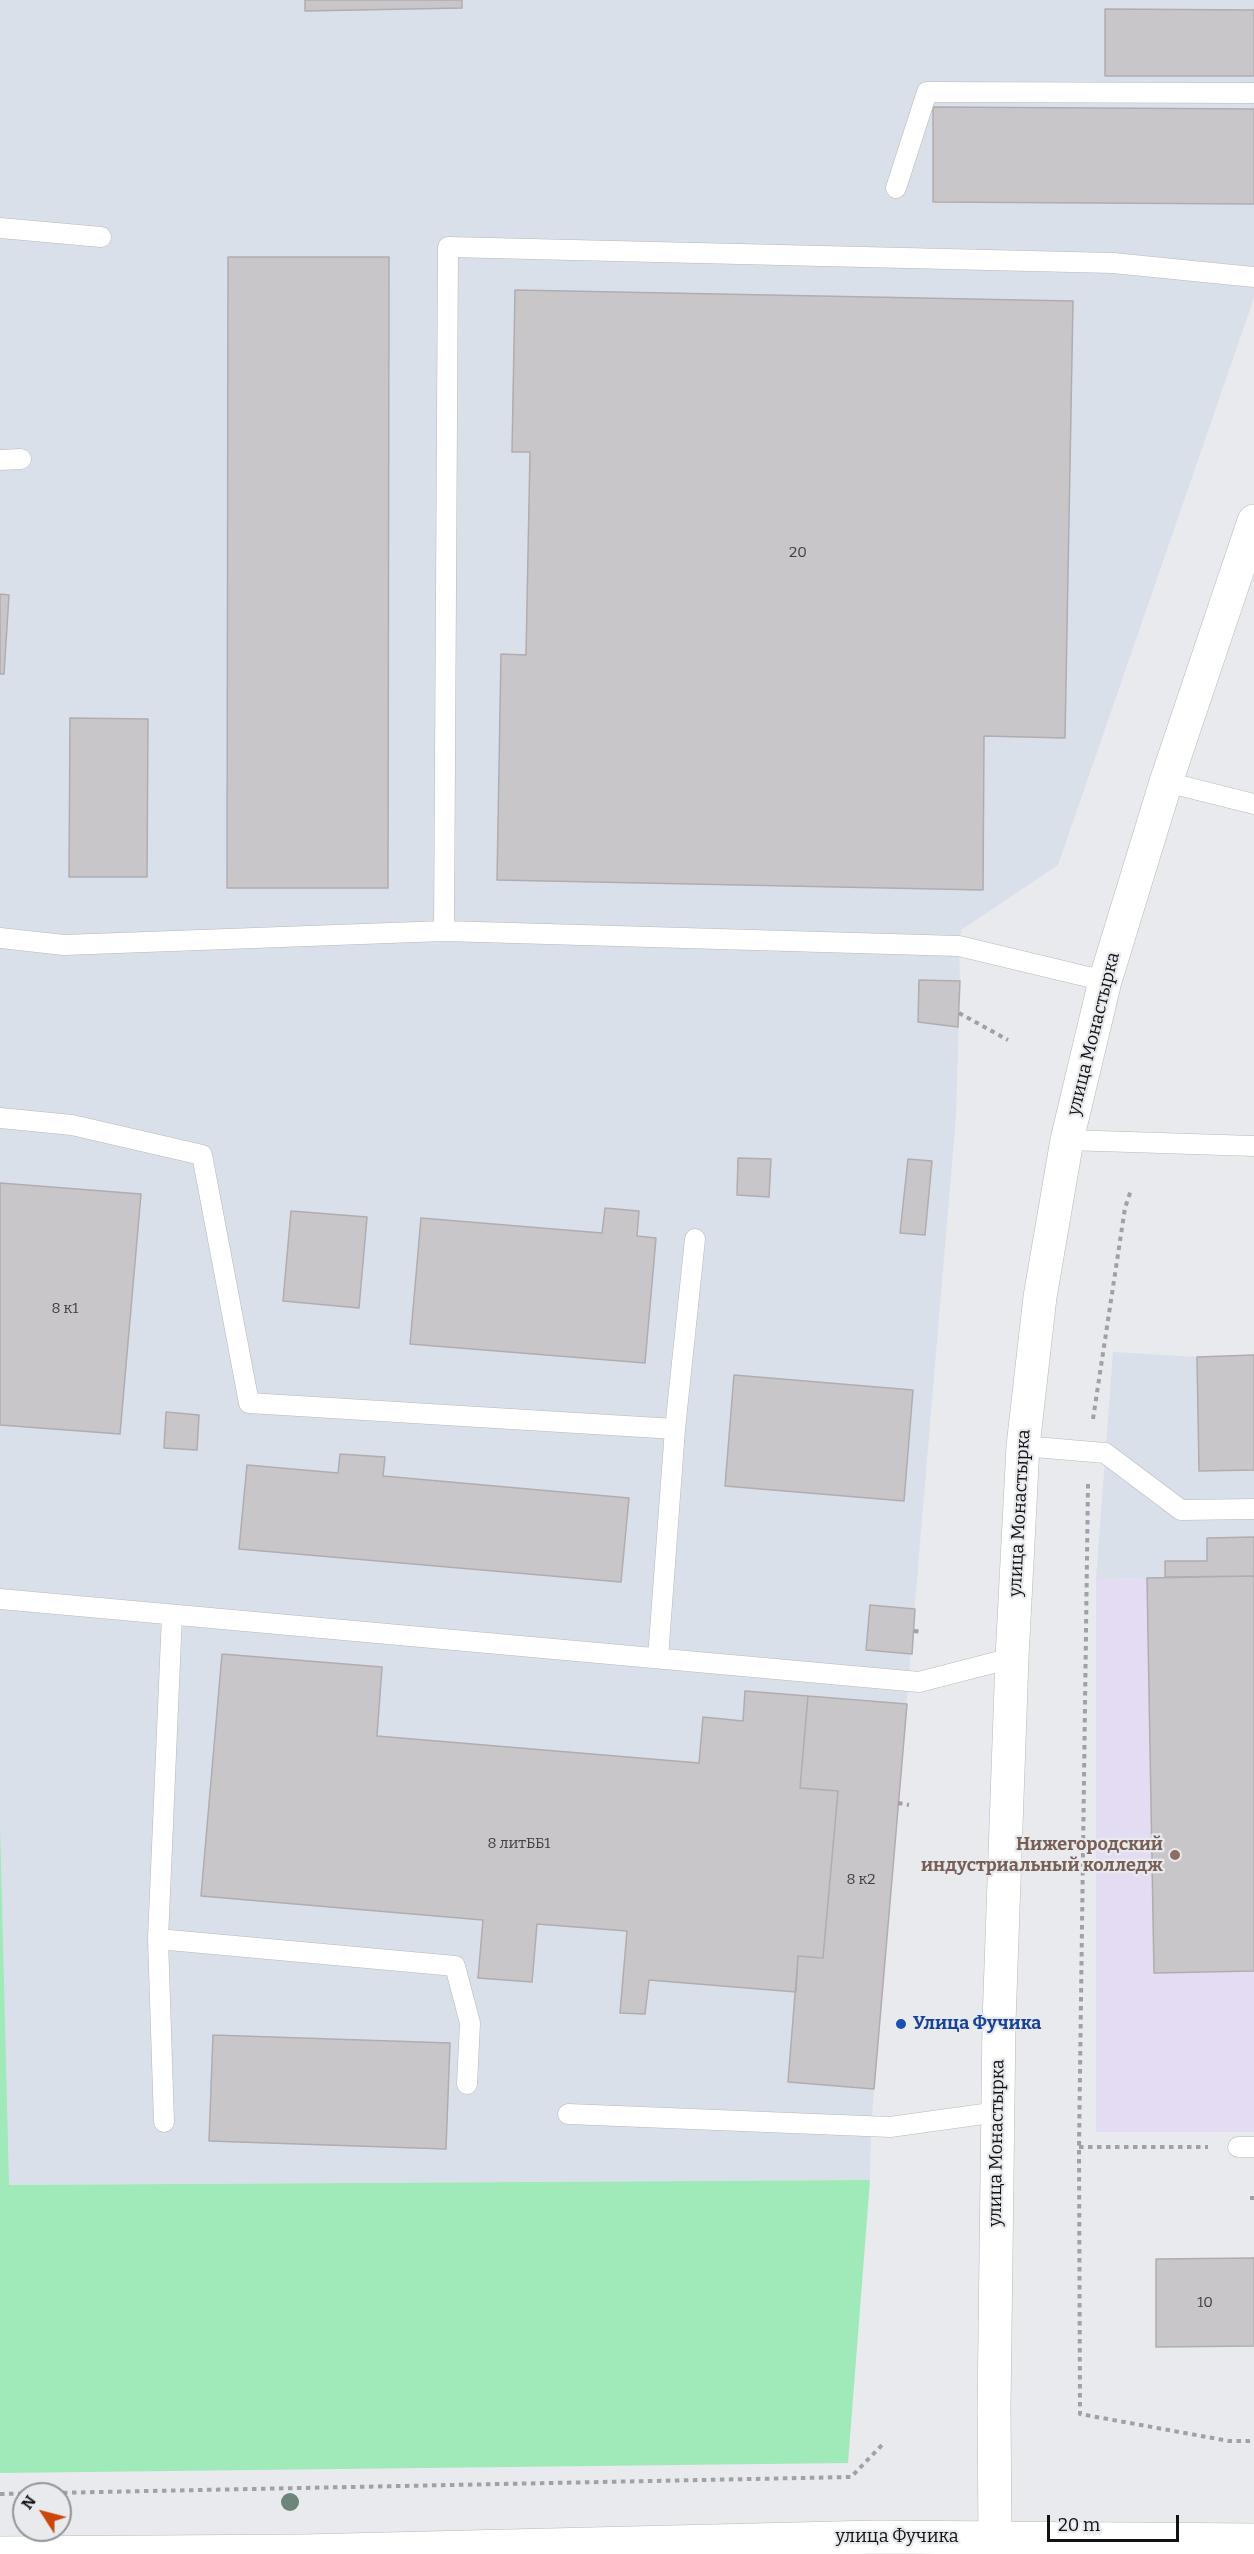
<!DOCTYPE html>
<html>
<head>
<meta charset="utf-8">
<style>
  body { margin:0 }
  #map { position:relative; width:1254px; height:2554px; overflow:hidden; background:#e8eaee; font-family:Bitter,serif }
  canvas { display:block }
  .north { position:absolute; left:12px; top:2482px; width:60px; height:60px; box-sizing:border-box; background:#e8eaee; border:2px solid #929496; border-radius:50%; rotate:306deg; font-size:16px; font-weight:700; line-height:24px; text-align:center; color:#111213 }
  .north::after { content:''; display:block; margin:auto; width:21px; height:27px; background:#cc460c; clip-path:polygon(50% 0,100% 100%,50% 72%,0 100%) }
  .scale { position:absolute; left:1047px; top:2515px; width:132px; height:27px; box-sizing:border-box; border:3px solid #111213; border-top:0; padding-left:8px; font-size:18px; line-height:21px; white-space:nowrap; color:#111213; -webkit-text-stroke:4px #e8eaee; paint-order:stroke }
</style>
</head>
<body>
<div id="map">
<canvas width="1254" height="2554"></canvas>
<div class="north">N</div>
<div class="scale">20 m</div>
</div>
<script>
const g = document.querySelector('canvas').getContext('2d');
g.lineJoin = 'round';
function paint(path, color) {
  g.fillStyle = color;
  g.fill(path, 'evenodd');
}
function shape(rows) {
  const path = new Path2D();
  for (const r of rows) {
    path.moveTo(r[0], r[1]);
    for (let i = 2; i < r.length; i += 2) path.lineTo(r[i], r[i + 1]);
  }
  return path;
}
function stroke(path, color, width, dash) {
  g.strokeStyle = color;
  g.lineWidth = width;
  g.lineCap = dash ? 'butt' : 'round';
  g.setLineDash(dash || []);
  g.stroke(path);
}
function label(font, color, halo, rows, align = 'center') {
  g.font = font + ' Bitter,serif';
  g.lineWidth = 4.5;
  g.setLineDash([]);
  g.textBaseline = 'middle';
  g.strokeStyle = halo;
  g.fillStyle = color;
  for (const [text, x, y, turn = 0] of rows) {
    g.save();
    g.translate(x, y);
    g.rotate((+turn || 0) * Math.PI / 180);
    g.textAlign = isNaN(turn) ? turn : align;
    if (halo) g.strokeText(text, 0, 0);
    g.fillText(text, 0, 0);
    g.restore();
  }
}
const built = shape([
  [0,0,1254,0,1254,298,1058,865,961,930,959,946,960,981,956,1115,871,2126,870,2180,8,2185,0,1820],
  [1113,1352,1197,1357,1254,1355,1254,1576,1096,1579]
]);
const education = shape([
  [1254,1576,1254,2132,1096,2132,1096,1579]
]);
const green = shape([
  [0,1820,9,2185,870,2180,848,2463,0,2473]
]);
const building = shape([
  [305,0,462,0,462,8,305,11,305,0],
  [1105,9,1254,10,1254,76,1105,76,1105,9],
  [933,107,1254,109,1254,204,933,202,933,107],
  [228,257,389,257,388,888,227,888,228,257],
  [515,290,1073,301,1065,738,984,736,983,890,497,880,501,654,526,655,530,452,512,452,515,290],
  [0,594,9,595,4,674,0,674,0,594],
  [70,718,148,719,147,877,69,877,70,718],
  [919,980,960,981,958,1027,918,1022,919,980],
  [738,1158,771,1159,769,1197,737,1195,738,1158],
  [908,1159,932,1161,925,1235,900,1233,908,1159],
  [0,1183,141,1194,120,1434,0,1425,0,1183],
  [605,1208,639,1211,637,1236,656,1238,645,1363,410,1344,421,1218,602,1233,605,1208],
  [291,1211,367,1217,359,1308,283,1301,291,1211],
  [1254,1355,1254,1470,1199,1471,1197,1357,1254,1355],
  [734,1375,913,1390,904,1501,725,1486,734,1375],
  [166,1412,199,1415,197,1450,164,1448,166,1412],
  [340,1454,385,1457,383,1476,629,1498,621,1582,239,1549,247,1465,338,1473,340,1454],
  [1254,1537,1254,1576,1165,1577,1165,1561,1207,1561,1207,1538,1254,1537],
  [1251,1576,1254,1576,1254,1971,1154,1973,1147,1578,1251,1576],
  [870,1605,915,1609,912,1654,866,1650,870,1605],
  [222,1654,382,1667,377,1736,699,1763,703,1717,743,1721,745,1691,808,1696,800,1788,838,1791,823,1958,798,1956,796,1992,649,1980,645,2014,620,2013,627,1931,537,1924,532,1982,478,1978,483,1920,201,1896,222,1654],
  [808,1696,907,1704,874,2089,788,2082,798,1956,823,1958,838,1791,800,1788,808,1696],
  [213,2035,450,2043,446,2149,209,2141,213,2035],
  [1254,2258,1254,2346,1156,2347,1156,2259,1254,2258]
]);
const path = shape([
  [959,1013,1008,1040],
  [1093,1419,1125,1208,1131,1190],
  [1088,1484,1079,2147,1080,2414,1229,2441,1254,2441],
  [914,1631,923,1632],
  [898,1803,909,1805],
  [1079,2147,1208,2147],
  [1250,2198,1254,2198],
  [0,2494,851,2477,882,2445]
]);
const lane = shape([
  [896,188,927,92,1254,93],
  [0,228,101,237],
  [0,460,21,459],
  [1166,782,1254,804],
  [444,931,448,247,1113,263,1254,277],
  [0,938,64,945,444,931,959,946,1105,981],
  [0,1118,72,1125,202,1155,249,1403,675,1429,658,1658],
  [1067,1140,1254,1146],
  [675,1429,695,1239],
  [1023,1446,1105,1453,1181,1510,1254,1509],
  [0,1599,919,1682,1012,1658],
  [158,1939,455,1966,470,2023,467,2084],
  [568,2114,890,2127,998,2112],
  [164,2122,158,1939,172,1615],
  [1238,2147,1254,2147]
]);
const secondary = shape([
  [995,2537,994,2409,999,2022,1012,1658,1023,1446,1040,1297,1067,1140,1105,981,1166,782,1254,521],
  [0,2553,304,2551,877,2537,1254,2540]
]);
const trees = [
  [290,2502]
];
const markers = [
  [1175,1855,6,"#8d6e63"],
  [901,2024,6,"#1a4fb4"]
];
const numberNames = [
  ["20",798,553],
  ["8 к1",65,1309],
  ["8 литББ1",519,1844],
  ["8 к2",861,1880],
  ["10",1205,2303]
];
const streetNames = [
  ["улица Монастырка",1094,1034,-76],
  ["улица Монастырка",1020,1513,-87],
  ["улица Монастырка",997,2143,-89],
  ["улица Фучика",897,2537]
];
const educationNames = [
  ["Нижегородский",1163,1845],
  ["индустриальный колледж",1163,1866]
];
const transitNames = [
  ["Улица Фучика",913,2024]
];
paint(built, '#d9e0ea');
paint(education, '#e3dcf2');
paint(green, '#a0e9b9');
paint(building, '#c9c6c9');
stroke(building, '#b0acb0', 1.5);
stroke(lane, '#b6b8bc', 21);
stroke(secondary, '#b6b8bc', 34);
stroke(path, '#a0a1a4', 4, [4.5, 4.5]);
stroke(lane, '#fff', 20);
stroke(secondary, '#fff', 33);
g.fillStyle = '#6d857a';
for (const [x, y] of trees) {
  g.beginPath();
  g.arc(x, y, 9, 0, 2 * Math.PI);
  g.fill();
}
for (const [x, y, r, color] of markers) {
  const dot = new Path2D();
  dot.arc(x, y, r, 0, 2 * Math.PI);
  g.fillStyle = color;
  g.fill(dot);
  stroke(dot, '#e8eaee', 2);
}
label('15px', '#3f3f40', null, numberNames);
label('18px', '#111213', '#e8eaee', streetNames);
label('bold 18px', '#785e54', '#e8eaee', educationNames, 'right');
label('bold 18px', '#164399', '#e8eaee', transitNames, 'left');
</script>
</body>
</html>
